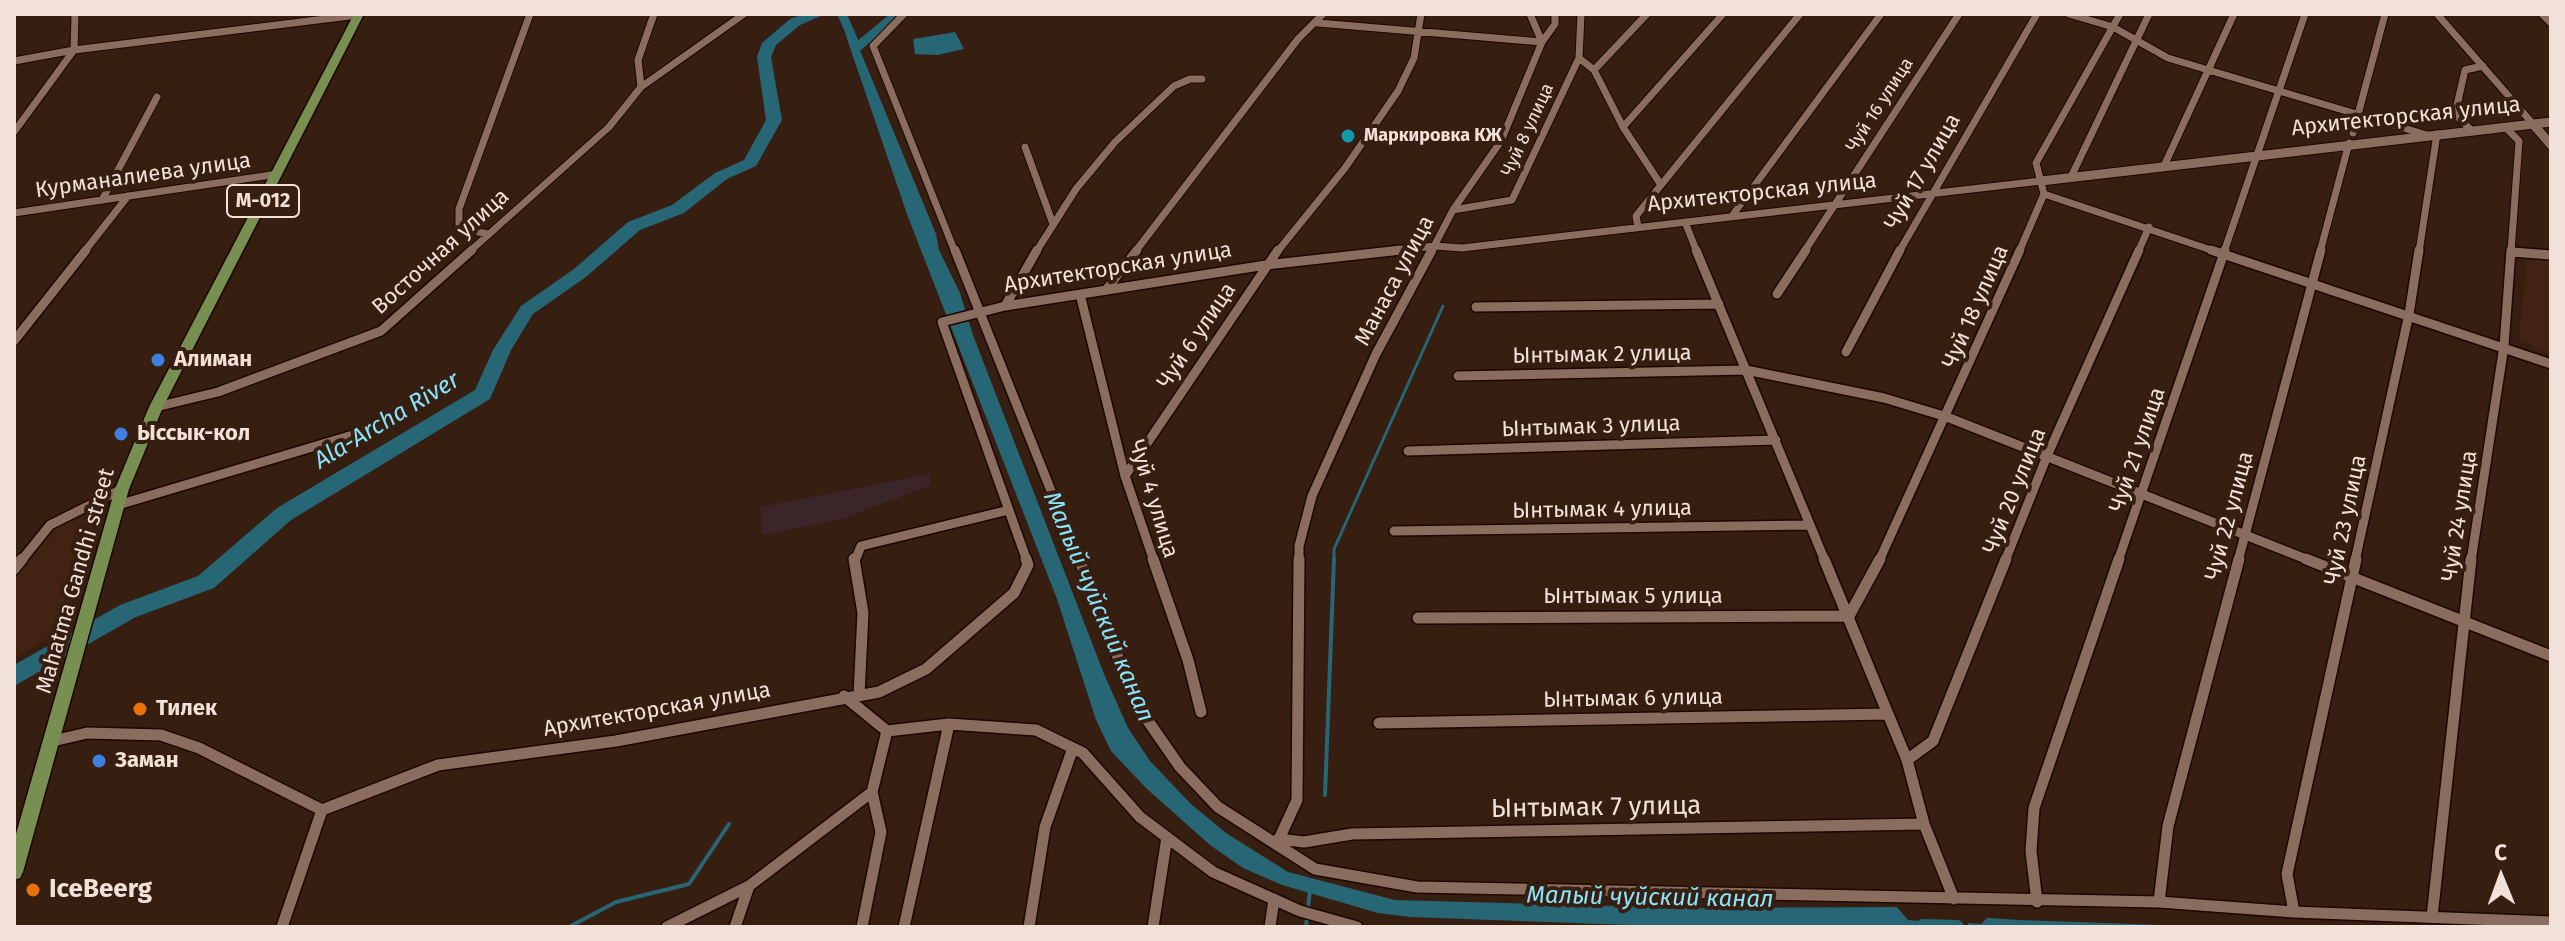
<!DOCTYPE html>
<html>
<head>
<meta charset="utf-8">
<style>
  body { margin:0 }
  #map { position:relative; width:2565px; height:941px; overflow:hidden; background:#361e11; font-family:"Fira Sans",sans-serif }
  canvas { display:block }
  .frame { position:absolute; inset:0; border:16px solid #f2e1d9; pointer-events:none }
  .north { position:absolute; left:2461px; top:837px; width:80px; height:80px; -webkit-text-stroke:6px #361e11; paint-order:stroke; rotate:359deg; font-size:22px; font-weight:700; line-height:32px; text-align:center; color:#f2e1d9 }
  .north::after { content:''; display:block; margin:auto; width:28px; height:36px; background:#f2e1d9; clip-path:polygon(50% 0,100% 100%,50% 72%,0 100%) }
</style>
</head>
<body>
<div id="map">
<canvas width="2565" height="941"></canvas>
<div class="frame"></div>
<div class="north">С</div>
</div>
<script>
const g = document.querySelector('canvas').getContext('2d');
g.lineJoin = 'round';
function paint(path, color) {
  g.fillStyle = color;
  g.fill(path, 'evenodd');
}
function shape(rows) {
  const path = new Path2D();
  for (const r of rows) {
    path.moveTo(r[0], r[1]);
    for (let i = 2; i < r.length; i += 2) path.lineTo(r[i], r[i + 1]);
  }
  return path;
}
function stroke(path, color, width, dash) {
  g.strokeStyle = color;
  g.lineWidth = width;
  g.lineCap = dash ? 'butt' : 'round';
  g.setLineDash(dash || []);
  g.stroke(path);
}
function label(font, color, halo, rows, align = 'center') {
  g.font = font + ' "Fira Sans",sans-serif';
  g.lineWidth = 8;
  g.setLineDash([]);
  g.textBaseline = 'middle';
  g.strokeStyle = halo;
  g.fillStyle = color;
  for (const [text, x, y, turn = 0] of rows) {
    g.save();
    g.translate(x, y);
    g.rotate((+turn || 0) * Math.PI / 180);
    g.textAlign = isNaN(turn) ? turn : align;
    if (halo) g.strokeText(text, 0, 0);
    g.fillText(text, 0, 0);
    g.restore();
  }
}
const built = shape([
  [2527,259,2551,261,2551,355,2519,339],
  [96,515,65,628,14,659,14,576,57,523]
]);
const industrial = shape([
  [929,474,931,485,842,519,762,535,760,507]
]);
const water = shape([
  [852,31,936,234,939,250,960,293,973,335,1104,674,1128,728,1150,761,1191,804,1226,833,1288,872,1395,900,1688,908,1897,907,1908,920,1935,922,1937,927,1683,927,1410,917,1378,913,1282,885,1243,868,1210,845,1146,788,1111,751,1096,720,1057,599,908,217,847,39,846,33],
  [955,32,964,49,937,55,915,54,913,39],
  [1987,918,2020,920,2219,927,1968,927,1968,923,1981,924]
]);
const streamFar1 = shape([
  [1334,561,1334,549,1443,306]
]);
const stream = shape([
  [1325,795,1334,559],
  [569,927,616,902,689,884,729,824],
  [1306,927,1310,890]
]);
const canalFar1 = shape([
  [842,14,855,44],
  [856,48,897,14]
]);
const canal = shape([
  [1923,926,1957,927]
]);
const river = shape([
  [804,14,825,14,800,25,776,45,771,57,782,120,756,166,727,179,684,213,640,230,586,277,533,314,511,350,490,399,291,520,214,588,136,617,14,686,14,665,120,605,198,576,277,508,475,390,493,350,521,306,574,269,628,222,672,205,715,173,744,160,766,120,757,57,762,43,790,19,804,14]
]);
const streetFar2 = shape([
  [904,14,873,46,955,252],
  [1530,14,1542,42],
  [2069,14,2113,27,2168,58,2427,135],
  [2437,14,2533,124],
  [2542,14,2551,23],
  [1318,23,1542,42],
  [1579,58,1594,70,1623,127,1661,185,1636,216,1638,227],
  [14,61,74,50,358,15],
  [1594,70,1647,14],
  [641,87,638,60,654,14],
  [1623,127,1723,14],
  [2505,127,2519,141,2511,252],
  [2471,130,2455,114,2465,70,2483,66],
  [14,132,74,50,75,14],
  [2353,133,2385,14],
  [1025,147,1053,224],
  [2164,166,2234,14],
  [2071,177,2149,14],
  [1661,185,1800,14],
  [2044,194,2217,252],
  [102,200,157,97],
  [1453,210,1512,200,1579,58,1581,14],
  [14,213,278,174],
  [1732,216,1881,14],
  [1685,222,1697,252],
  [487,234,459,227,459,209,530,14],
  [84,252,128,196],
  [469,252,609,127,641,87,744,14],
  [1036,252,1076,189,1115,142,1174,86,1190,79,1202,79],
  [1135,252,1298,39,1323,14],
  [1277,252,1345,168,1398,91,1414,58,1421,14],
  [1383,252,1435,246,1462,248,2041,181],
  [1431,252,1453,210,1501,141,1542,42,1555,24,1555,14],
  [1804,252,1959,14],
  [1899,252,2037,14],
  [2019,252,2044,194,2036,163,2120,14],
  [2138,252,2149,227],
  [2224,252,2305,14],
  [2320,252,2349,143],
  [2419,252,2437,134]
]);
const streetFar1 = shape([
  [955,250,1079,561],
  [1696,250,1825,561],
  [2211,250,2551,364],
  [2512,252,2551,255],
  [1106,290,1137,250],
  [1080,294,1125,476,1154,561],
  [1777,294,1806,250],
  [1005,306,1037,250],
  [1476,307,1719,304],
  [14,341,86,250],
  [1846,352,1900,250],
  [1458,376,1746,370,1884,398,1947,417,2311,561],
  [156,407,218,392,381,331,472,250],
  [1408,451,1776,440],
  [1125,476,1278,250],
  [118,505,373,429],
  [1394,531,1809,525],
  [21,561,50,525,122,489],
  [855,561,861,546,1009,510],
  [1027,561,942,322,1005,306,1266,265,1401,250],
  [1299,561,1299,546,1312,496,1376,354,1432,250],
  [1879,561,2020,250],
  [2005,561,2047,456,2139,250],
  [2118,561,2225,250],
  [2238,561,2321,250],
  [2355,561,2409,314,2419,250],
  [2471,561,2504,346,2511,250]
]);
const street = shape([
  [854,559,863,613,859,695],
  [1079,559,1137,705,1180,767,1218,807,1315,869,1417,887,2159,902,2294,912,2551,922],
  [1153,559,1188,660,1201,712],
  [1824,559,1907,760,1924,824,1954,899],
  [2306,559,2551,656],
  [14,569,22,559],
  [1418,618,1849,616,1880,559],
  [844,696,887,731,949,724,1036,730,1083,753,1140,817,1213,872,1300,911,1357,927],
  [1379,723,1888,714],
  [53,741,87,733,161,735,199,748,322,810,438,765,616,741,879,692,926,669,1014,593,1028,565,1026,559],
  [1907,760,1933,741,2006,559],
  [1280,837,1297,800,1299,559],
  [1278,839,1304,842,1352,834,1924,824],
  [2037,902,2031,851,2034,808,2119,559],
  [2159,902,2168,826,2239,559],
  [2294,912,2287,874,2356,559],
  [2432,917,2471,559],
  [282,927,322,810],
  [667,927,749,886,872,792,887,731],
  [735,927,749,886],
  [862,927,881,832,872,792],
  [904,927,949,724],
  [1029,927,1045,827,1073,748],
  [1153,927,1167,837],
  [1270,927,1274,899]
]);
const secondary = shape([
  [2533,124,2551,145],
  [2041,181,2551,122]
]);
const primary = shape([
  [354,14,364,14,163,407,129,489,23,872,20,878,14,880,14,841,115,489,149,407,354,14]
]);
const markers = [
  [1348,136,8,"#0f9aa8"],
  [158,360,8,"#3f7fe0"],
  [121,434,8,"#3f7fe0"],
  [140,709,8,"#e8710a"],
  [99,761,8,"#3f7fe0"],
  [33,890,8,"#e8710a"]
];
const farStreetnames = [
  ["Чуй 16 улица",1880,105,-57],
  ["Чуй 8 улица",1528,130,-65]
];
const farPoinames = [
  ["Маркировка КЖ",1364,136]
];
const shields = [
  [263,201,72]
];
const shieldNames = [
  ["М-012",263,201]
];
const streetNames = [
  ["Архитекторская улица",2406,117,-6],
  ["Чуй 17 улица",1923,172,-60],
  ["Курманалиева улица",143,176,-8],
  ["Архитекторская улица",1762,193,-6],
  ["Восточная улица",441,252,-42],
  ["Архитекторская улица",1118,268,-9],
  ["Манаса улица",1395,281,-62],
  ["Чуй 18 улица",1976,307,-66],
  ["Чуй 6 улица",1197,336,-56],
  ["Ынтымак 2 улица",1602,355,-1],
  ["Ынтымак 3 улица",1591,427,-2],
  ["Чуй 21 улица",2138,450,-71],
  ["Чуй 20 улица",2015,491,-68],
  ["Чуй 4 улица",1153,499,73],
  ["Ынтымак 4 улица",1602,510,-1],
  ["Чуй 22 улица",2230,516,-75],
  ["Чуй 24 улица",2460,516,-81],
  ["Чуй 23 улица",2346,520,-78],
  ["Mahatma Gandhi street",76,581,-74],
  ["Ынтымак 5 улица",1633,597],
  ["Ынтымак 6 улица",1633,699,-1],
  ["Архитекторская улица",657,710,-10]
];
const poiNames = [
  ["Алиман",174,360],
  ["Ыссык-кол",137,434],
  ["Тилек",156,709],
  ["Заман",115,761]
];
const waterNames = [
  ["Ala-Archa River",387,421,-31],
  ["Малый чуйский канал",1098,607,67],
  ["Малый чуйский канал",1650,898,1]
];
const nearStreetnames = [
  ["Ынтымак 7 улица",1596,808,-1]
];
const nearPoinames = [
  ["IceBeerg",49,890]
];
paint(built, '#422313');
paint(industrial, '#3a2629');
paint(water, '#266675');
stroke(streamFar1, '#266675', 3);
stroke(stream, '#266675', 4);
stroke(canalFar1, '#266675', 9);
stroke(canal, '#266675', 14);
paint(river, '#266675');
stroke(streetFar2, '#1d0700', 9);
stroke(streetFar1, '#1d0700', 12);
stroke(street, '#1d0700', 14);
stroke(secondary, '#1d0700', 11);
stroke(primary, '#1d0700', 3);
stroke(streetFar2, '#8b6d5f', 7);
stroke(streetFar1, '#8b6d5f', 9);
stroke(street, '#8b6d5f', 11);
stroke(secondary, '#8b6d5f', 9);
paint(primary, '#788f52');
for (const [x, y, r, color] of markers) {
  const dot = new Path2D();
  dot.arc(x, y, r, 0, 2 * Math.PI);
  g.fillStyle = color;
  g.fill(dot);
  stroke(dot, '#361e11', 3);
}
label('18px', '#f2e1d9', '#361e11', farStreetnames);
label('bold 18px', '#f2e1d9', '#361e11', farPoinames, 'left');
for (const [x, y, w] of shields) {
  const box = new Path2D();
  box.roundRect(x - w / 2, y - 16, w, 32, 6);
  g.fillStyle = '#361e11';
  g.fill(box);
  stroke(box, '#f2e1d9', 2);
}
label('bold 20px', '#f2e1d9', null, shieldNames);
label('22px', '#f2e1d9', '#361e11', streetNames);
label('bold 22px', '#f2e1d9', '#361e11', poiNames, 'left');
label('italic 24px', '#89e4fb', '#361e11', waterNames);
label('26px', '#f2e1d9', '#361e11', nearStreetnames);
label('bold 26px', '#f2e1d9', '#361e11', nearPoinames, 'left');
</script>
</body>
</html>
